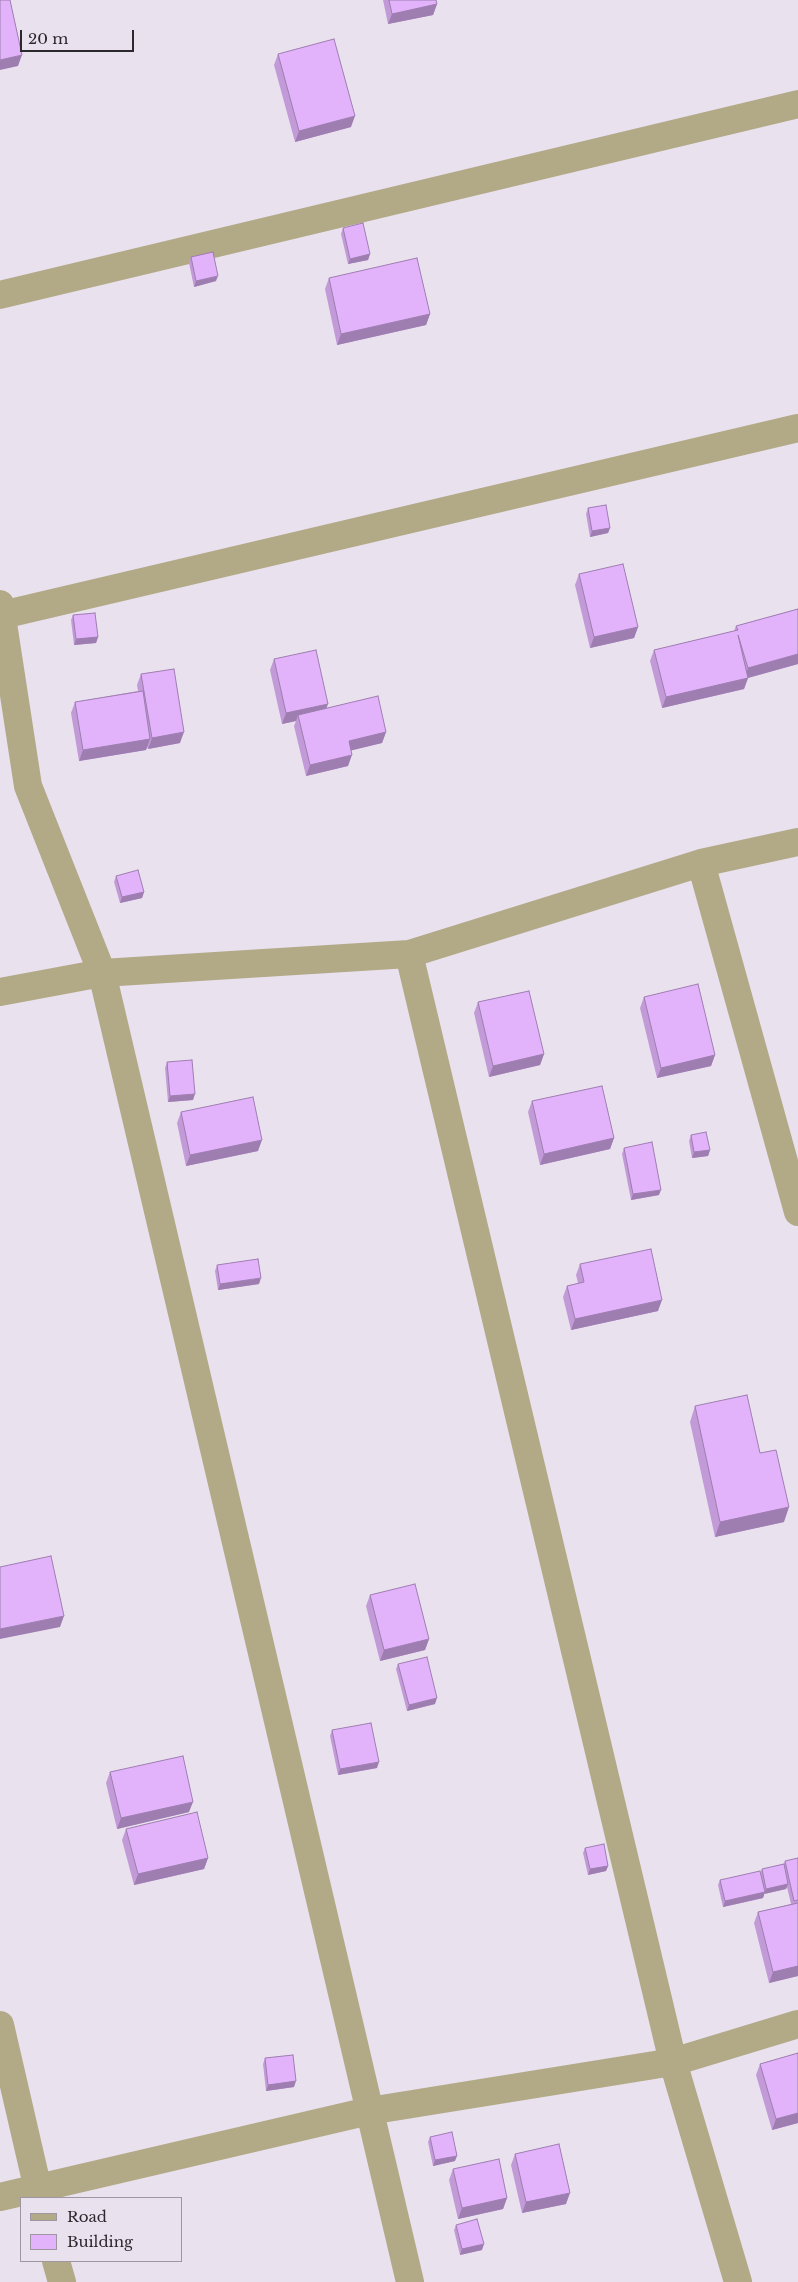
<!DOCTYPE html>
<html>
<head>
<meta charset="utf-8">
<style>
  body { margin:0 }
  #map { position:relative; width:798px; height:2282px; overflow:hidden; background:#eae1ef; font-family:"Libre Baskerville",serif }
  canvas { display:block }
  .legend { position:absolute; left:20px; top:2197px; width:162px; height:65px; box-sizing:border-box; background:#eae1ef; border:1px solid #9e97a2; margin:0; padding:6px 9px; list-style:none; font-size:15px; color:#2c292e }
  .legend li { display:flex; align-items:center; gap:10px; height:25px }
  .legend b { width:25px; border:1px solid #9e97a2 }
  .scale { position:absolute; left:20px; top:30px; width:114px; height:22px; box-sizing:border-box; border:2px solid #2c292e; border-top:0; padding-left:6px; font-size:15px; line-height:18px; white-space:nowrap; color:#2c292e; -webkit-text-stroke:4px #eae1ef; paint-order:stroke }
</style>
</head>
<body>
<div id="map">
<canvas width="798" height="2282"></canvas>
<ul class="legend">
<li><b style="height:6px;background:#b2aa87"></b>Road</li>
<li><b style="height:14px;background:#e2b3fb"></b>Building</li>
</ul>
<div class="scale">20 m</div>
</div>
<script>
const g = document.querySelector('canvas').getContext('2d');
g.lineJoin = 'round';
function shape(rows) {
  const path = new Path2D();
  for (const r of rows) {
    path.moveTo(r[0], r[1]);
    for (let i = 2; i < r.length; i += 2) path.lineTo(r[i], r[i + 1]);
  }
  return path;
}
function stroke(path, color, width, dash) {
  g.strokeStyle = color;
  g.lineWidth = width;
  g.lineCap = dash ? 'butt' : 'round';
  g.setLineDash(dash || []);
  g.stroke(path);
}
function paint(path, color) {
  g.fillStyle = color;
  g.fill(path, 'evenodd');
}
const minor = shape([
  [0,295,798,104],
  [0,604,28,786,102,973,410,2282],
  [2,615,798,428],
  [701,863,798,1212],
  [409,954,673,2062,738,2282],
  [0,992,102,973,409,954,701,863,798,842],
  [0,2025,40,2198],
  [0,2197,369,2111,673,2062,798,2024],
  [56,2261,62,2282]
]);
const wall = shape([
  [383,0,436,0,437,4,433,15,388,24],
  [278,54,351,127,295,142,274,65],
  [343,228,370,254,368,260,348,264,341,234],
  [191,257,216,281,194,287,189,263],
  [329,278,430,314,426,325,337,345,325,289],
  [588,508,610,528,608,533,590,537,586,514],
  [579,574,638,627,634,638,590,648,575,585],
  [798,609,798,664,748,678,744,689,662,708,650,661,654,650,734,631,736,626],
  [73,615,98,637,96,643,74,645,71,620],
  [274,659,326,709,386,732,382,743,351,750,348,766,306,776,294,726,296,721,282,724,270,670],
  [141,674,180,743,148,749,147,747,146,750,79,761,71,713,75,702,138,691,137,685],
  [116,876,144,892,142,898,120,903,114,882],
  [644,997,715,1055,711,1066,657,1078,640,1008],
  [478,1002,544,1054,540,1065,489,1077,474,1013],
  [167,1062,193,1100,168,1102,165,1068],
  [532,1101,614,1138,610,1149,540,1165,528,1112],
  [181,1112,258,1151,186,1166,177,1123],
  [691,1135,710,1150,708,1156,692,1158,689,1141],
  [624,1148,659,1195,631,1200,622,1154],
  [580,1264,658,1311,571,1330,563,1297,567,1286,578,1283,576,1275],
  [217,1265,259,1284,218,1290,215,1271],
  [695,1406,760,1453,784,1522,715,1537,690,1422],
  [370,1595,429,1639,425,1650,380,1661,366,1606],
  [398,1664,435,1704,407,1711,396,1669],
  [332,1730,377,1768,338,1775,330,1736],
  [110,1772,189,1812,117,1829,106,1783],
  [126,1829,208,1858,204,1869,134,1885,122,1840],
  [585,1848,608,1866,606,1871,588,1875,583,1853],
  [798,1858,798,1976,769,1983,754,1923,758,1912,791,1904,787,1887,786,1889,764,1894,763,1898,723,1907,718,1885,720,1880,760,1874,762,1869,784,1864,785,1861],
  [798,2053,798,2123,772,2130,756,2075,760,2064],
  [265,2058,294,2087,266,2091,263,2064],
  [430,2137,455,2161,433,2166,428,2142],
  [515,2154,566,2204,522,2213,511,2165],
  [453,2169,507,2198,503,2209,458,2219,449,2180],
  [456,2225,482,2250,460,2255,454,2230]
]);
const shadedWall = shape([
  [437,4,433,15,388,24,392,14],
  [22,55,18,66,0,70,0,60],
  [355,116,351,127,295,142,299,131],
  [370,254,368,260,348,264,350,259],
  [218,276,216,281,194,287,196,281],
  [430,314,426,325,337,345,341,334],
  [610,528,608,533,590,537,592,531],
  [638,627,634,638,590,648,594,637],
  [98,637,96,643,74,645,76,639],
  [798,654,798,664,744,679,748,668],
  [748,678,744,689,662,708,666,697],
  [328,704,324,715,298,715,296,721,282,724,286,713],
  [184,732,180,743,148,749,152,738],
  [386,732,382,743,345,752,349,741],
  [150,739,146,750,79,761,83,750],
  [352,755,348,766,306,776,310,765],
  [144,892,142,898,120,903,122,897],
  [544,1054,540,1065,489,1077,493,1066],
  [715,1055,711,1066,657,1078,661,1068],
  [195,1094,193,1100,168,1102,170,1096],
  [614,1138,610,1149,540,1165,544,1154],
  [262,1140,258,1151,186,1166,190,1155],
  [710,1150,708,1156,692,1158,694,1152],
  [661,1190,659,1195,631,1200,633,1194],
  [261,1278,259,1284,218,1290,220,1284],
  [662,1300,658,1311,571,1330,575,1319],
  [789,1507,784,1522,715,1537,720,1522],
  [64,1616,60,1627,0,1639,0,1629],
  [429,1639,425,1650,380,1661,384,1650],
  [437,1698,435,1704,407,1711,409,1705],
  [379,1762,377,1768,338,1775,340,1769],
  [193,1802,189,1812,117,1829,121,1818],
  [208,1858,204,1869,134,1885,138,1874],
  [608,1866,606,1871,588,1875,590,1869],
  [788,1884,786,1889,764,1894,766,1889],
  [765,1892,763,1898,723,1907,725,1901],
  [798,1966,798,1976,769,1983,773,1972],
  [296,2081,294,2087,266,2091,268,2085],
  [798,2113,798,2123,772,2130,776,2119],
  [457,2156,455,2161,433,2166,435,2160],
  [570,2193,566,2204,522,2213,526,2202],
  [507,2198,503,2209,458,2219,462,2208],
  [484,2244,482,2250,460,2255,462,2249]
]);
const building = shape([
  [0,0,10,0,22,55,0,60,0,0],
  [389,0,436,0,437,4,392,14,389,0],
  [334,39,355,116,299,131,278,54,334,39],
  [363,223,370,254,350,259,343,228,363,223],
  [213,252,218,276,196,281,191,257,213,252],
  [417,258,430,314,341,334,329,278,417,258],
  [606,505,610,528,592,531,588,508,606,505],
  [623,564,638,627,594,637,579,574,623,564],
  [798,609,798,654,748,668,738,635,748,678,666,697,654,650,738,630,736,626,798,609],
  [95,613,98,637,76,639,73,615,95,613],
  [316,650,328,704,286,713,274,659,316,650],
  [174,669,184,732,152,738,141,674,174,669],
  [143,691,150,739,83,750,75,702,143,691],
  [378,696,386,732,349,741,352,755,310,765,298,715,378,696],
  [138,870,144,892,122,897,116,876,138,870],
  [698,984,715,1055,661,1068,644,997,698,984],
  [529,991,544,1054,493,1066,478,1002,529,991],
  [192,1060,195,1094,170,1096,167,1062,192,1060],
  [602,1086,614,1138,544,1154,532,1101,602,1086],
  [253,1097,262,1140,190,1155,181,1112,253,1097],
  [706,1132,710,1150,694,1152,691,1135,706,1132],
  [652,1142,661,1190,633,1194,624,1148,652,1142],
  [651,1249,662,1300,575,1319,567,1286,584,1282,580,1264,651,1249],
  [258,1259,261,1278,220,1284,217,1265,258,1259],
  [747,1395,760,1453,776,1450,789,1507,720,1522,695,1406,747,1395],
  [51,1556,64,1616,0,1629,0,1567,51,1556],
  [415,1584,429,1639,384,1650,370,1595,415,1584],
  [427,1657,437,1698,409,1705,398,1664,427,1657],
  [371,1723,379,1762,340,1769,332,1730,371,1723],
  [183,1756,193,1802,121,1818,110,1772,183,1756],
  [197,1812,208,1858,138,1874,126,1829,197,1812],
  [604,1844,608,1866,590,1869,585,1848,604,1844],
  [798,1858,798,1900,794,1901,785,1861,798,1858],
  [784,1864,788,1884,766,1889,762,1869,784,1864],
  [760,1871,765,1892,725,1901,720,1880,760,1871],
  [798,1903,798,1966,773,1972,758,1912,798,1903],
  [798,2053,798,2113,776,2119,760,2064,798,2053],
  [293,2055,296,2081,268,2085,265,2058,293,2055],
  [452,2132,457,2156,435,2160,430,2137,452,2132],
  [559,2144,570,2193,526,2202,515,2154,559,2144],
  [499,2159,507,2198,462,2208,453,2169,499,2159],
  [477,2219,484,2244,462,2249,456,2225,477,2219]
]);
stroke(minor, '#b2aa87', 28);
paint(wall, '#c29ad8');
paint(shadedWall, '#9e7db0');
paint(building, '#e2b3fb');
stroke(building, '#9e7db0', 1);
</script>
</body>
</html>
